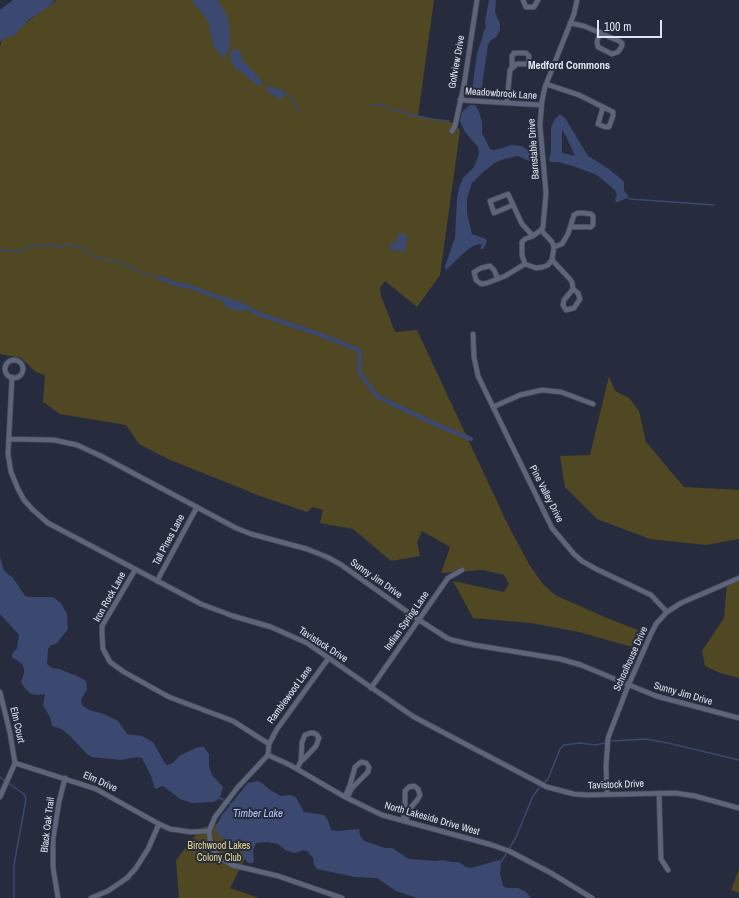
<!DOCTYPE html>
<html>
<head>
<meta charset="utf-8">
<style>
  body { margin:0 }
  #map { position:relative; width:739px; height:898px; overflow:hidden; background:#262c3d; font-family:"Archivo Narrow",sans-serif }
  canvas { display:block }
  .scale { position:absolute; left:597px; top:20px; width:65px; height:18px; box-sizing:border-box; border:2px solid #e1e5f1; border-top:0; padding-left:5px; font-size:12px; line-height:14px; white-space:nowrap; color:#e1e5f1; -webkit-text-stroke:3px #262c3d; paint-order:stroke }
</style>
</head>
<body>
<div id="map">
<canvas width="739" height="898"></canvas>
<div class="scale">100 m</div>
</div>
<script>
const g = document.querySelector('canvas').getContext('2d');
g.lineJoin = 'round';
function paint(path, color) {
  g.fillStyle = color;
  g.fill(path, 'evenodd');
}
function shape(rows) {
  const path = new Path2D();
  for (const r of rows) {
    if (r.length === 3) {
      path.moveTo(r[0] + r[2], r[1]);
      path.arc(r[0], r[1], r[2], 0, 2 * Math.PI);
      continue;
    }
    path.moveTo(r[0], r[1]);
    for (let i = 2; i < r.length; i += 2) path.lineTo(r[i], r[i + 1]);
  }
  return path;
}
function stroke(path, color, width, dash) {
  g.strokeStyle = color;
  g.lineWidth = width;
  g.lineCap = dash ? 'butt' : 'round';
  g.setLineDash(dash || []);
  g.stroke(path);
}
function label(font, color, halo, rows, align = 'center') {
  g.font = font + ' "Archivo Narrow",sans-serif';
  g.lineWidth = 4;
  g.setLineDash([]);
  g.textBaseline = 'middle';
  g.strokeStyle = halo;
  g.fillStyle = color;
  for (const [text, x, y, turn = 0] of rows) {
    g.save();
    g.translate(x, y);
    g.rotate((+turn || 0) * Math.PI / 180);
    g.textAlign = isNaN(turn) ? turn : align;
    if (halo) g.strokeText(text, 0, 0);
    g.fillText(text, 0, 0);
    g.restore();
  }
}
const green = shape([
  [57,0,434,0,418,116,455,123,460,131,440,275,417,307,385,281,380,288,381,296,395,332,417,330,508,525,530,566,543,584,555,595,607,618,638,630,632,647,579,632,531,623,473,618,453,581,504,592,509,584,504,575,483,570,441,573,450,547,422,531,417,542,420,556,391,561,353,529,320,523,323,510,312,507,307,512,260,496,168,459,139,444,126,425,60,414,43,402,45,375,36,372,21,358,0,354,0,47,2,40],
  [609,376,615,391,629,398,639,411,646,442,684,487,739,490,739,539,706,545,650,539,597,519,565,487,560,456,590,455],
  [739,578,739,678,720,673,705,666,702,651,724,618,727,583],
  [228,821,257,835,230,888,259,898,179,898,176,860,201,828],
  [739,869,739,893,731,890]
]);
const water = shape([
  [13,0,55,0,46,9,28,20,14,36,5,38,0,42,0,10],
  [191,0,218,0,228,18,229,24,230,42,229,49,225,57,221,56,213,45,208,21],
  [489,0,496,0,495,12,500,24,500,30,496,37,490,41,488,45,482,86,479,93,473,95,472,90,477,53,482,39,484,30,486,28,485,22],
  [232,49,238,50,241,53,242,59,263,82,260,86,253,82,239,70,236,71,230,58],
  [265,85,283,90,284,93,281,100,268,92],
  [470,105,475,105,478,109,482,122,482,133,490,149,493,150,499,149,512,145,521,146,532,152,539,159,538,161,534,163,518,156,504,159,496,162,483,172,472,183,467,199,467,213,472,234,486,239,487,242,483,249,480,249,482,244,480,244,473,246,466,251,446,270,445,266,455,238,457,199,459,188,463,178,474,167,479,154,478,147,465,132,460,121,462,112],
  [560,114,565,118,588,156,609,169,622,180,624,182,624,191,628,195,627,198,618,202,616,202,615,199,617,195,615,190,597,175,576,167,558,162,550,162,549,159,551,152,551,127,555,119],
  [562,130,566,136,575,156,562,153],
  [397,234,408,235,407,237,405,252,390,250,391,242,397,243],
  [217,296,226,297,229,299,244,303,251,309,250,311,247,310,239,311,227,308,223,301,216,299],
  [0,556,4,571,13,578,25,596,30,597,53,597,61,603,67,614,68,629,57,643,50,646,48,649,47,664,52,668,60,669,71,674,75,675,86,681,87,689,81,700,82,705,89,710,104,714,118,721,127,734,142,736,153,742,164,762,167,765,173,763,179,756,198,747,204,747,209,754,209,766,212,775,223,787,221,795,218,800,213,802,192,803,180,799,163,786,155,789,151,776,142,758,137,757,121,760,92,757,87,754,69,735,61,729,52,726,50,717,43,705,45,694,38,695,31,694,24,687,21,682,24,673,24,668,22,664,12,657,12,654,17,648,19,635,0,614],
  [257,781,262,783,270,790,281,796,290,795,296,797,304,812,324,815,328,820,331,830,337,831,359,829,360,836,364,841,385,848,392,848,409,859,436,861,442,860,452,862,459,862,466,867,471,868,499,860,501,862,500,874,503,886,507,888,518,888,526,892,531,898,417,898,396,891,377,878,355,877,317,869,314,865,313,858,307,851,303,850,299,852,294,853,285,850,278,844,267,842,256,843,253,850,254,862,251,863,248,863,243,857,242,847,219,836,216,831,216,826,222,815,248,783]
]);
const stream = shape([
  [284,93,292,98,299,113],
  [371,105,383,105,389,109,407,113,412,116,413,115,432,119,449,121],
  [627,197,630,199,714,205],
  [0,249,5,251,23,251,28,246,52,245,62,247,67,244,86,249,91,255,95,257,121,263,140,272,160,278],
  [612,741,646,739,668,743,739,760],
  [0,777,5,781],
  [8,783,24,794,26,799,14,865,14,898],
  [544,783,548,779,560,749,564,745,580,743,595,745,605,743],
  [218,797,231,804],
  [501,862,505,856,516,837,533,796,539,788]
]);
const canal = shape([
  [160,278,179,285,188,286,222,299],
  [246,307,261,315,313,332,359,350,360,359,359,372,378,397,435,424,471,439]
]);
const minor = shape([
  [523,0,526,7,534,7,538,0],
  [570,23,584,26,619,41,622,43,622,46,618,52,612,54,598,47,597,42,600,32],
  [546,84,579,95,613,112,613,116,609,127,605,127,598,124,603,107],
  [460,100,541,105],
  [507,102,510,70,517,64,527,64,529,61,529,56,526,53,514,53,512,56,512,67],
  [452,131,455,126,464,85,477,0],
  [513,205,494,213,490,201,508,194,522,224,533,236],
  [541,230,543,227,546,193,540,125,542,101,545,87,574,14,577,0],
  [554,247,562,244,568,234,574,215,578,213,583,213,591,214,593,216,593,225,591,227,571,227],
  [552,260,569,278,572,282,573,289],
  [525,264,522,255,522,242,525,239,533,236,541,230],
  [498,279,494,270,490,266,481,268,474,272,476,280,481,284,487,283,505,276,525,264,536,268,543,267,548,265,552,260,554,247,552,242,541,230],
  [573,289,578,293,580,299,574,308,566,310,563,305,564,300,573,289],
  [473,334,474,357,478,376,552,528,574,554,582,561,596,569,651,595,667,612],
  [14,369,9],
  [12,377,8,454,11,472,18,489,24,500,33,510,48,523,201,604,233,616,271,627,307,643,414,717,547,787,574,794,587,795,675,793,695,796,739,808],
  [493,407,520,395,542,390,561,392,593,404],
  [9,439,54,440,77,445,101,456,236,528,251,534,307,549,327,557,340,564,419,620,447,638,452,640,474,645,560,659,581,665,656,696,739,718],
  [135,570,102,626,102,634,103,649,110,662,124,672,169,697,233,721,269,744],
  [157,581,197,507],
  [371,688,448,578,462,570],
  [0,692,10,733,15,763],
  [268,755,290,765,345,797,382,815,492,845,509,851,551,873,592,898],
  [268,755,238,787,215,817,209,831,210,840,213,849,219,857,232,865,278,876,342,898],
  [268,755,269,744,277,729,328,659],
  [297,769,301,761,304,759,316,746,319,738,317,735,314,733,310,733,305,735,302,742,301,761],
  [659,793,661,859,668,870],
  [607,794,606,766,608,738,628,686,650,636,656,624,667,612,681,603,739,578],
  [0,797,15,763,96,789,159,824,170,829,191,832,209,831],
  [345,797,350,785,355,767,361,762,366,763,369,767,368,772,352,788,347,798],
  [403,821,405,810,405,791,409,787,414,786,418,789,420,795,418,799,409,810,406,821],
  [58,898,53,867,53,839,59,802,65,778],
  [91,898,108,891,127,878,136,868,148,849,159,824]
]);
const streetNames = [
  ["Golfview Drive",457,62,-80],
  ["Meadowbrook Lane",501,94,4],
  ["Barnstable Drive",534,149,-94],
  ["Pine Valley Drive",546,494,63],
  ["Tall Pines Lane",169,540,-62],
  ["Sunny Jim Drive",376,579,35],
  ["Iron Rock Lane",110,597,-61],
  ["Indian Spring Lane",407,621,-55],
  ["Tavistock Drive",323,645,33],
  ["Schoolhouse Drive",631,659,-66],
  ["Sunny Jim Drive",683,694,16],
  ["Ramblewood Lane",290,695,-54],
  ["Elm Court",17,725,77],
  ["Elm Drive",100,782,24],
  ["Tavistock Drive",616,785,-2],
  ["North Lakeside Drive West",432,819,16],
  ["Black Oak Trail",48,825,-83]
];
const parkNames = [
  ["Birchwood Lakes",219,846],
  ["Colony Club",219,858]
];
const neighbourhoodNames = [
  ["Medford Commons",569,66]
];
const waterNames = [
  ["Timber Lake",258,814]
];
paint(green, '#504723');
paint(water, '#3b4870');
stroke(stream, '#3b4870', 1.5);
stroke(canal, '#3b4870', 4.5);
stroke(minor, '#464a59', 6);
stroke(minor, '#5e657a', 4.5);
label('10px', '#e1e5f1', '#262c3d', streetNames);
label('10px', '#e9d78a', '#262c3d', parkNames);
label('bold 11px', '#e1e5f1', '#262c3d', neighbourhoodNames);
label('italic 11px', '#b4c8ff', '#262c3d', waterNames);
</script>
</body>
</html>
